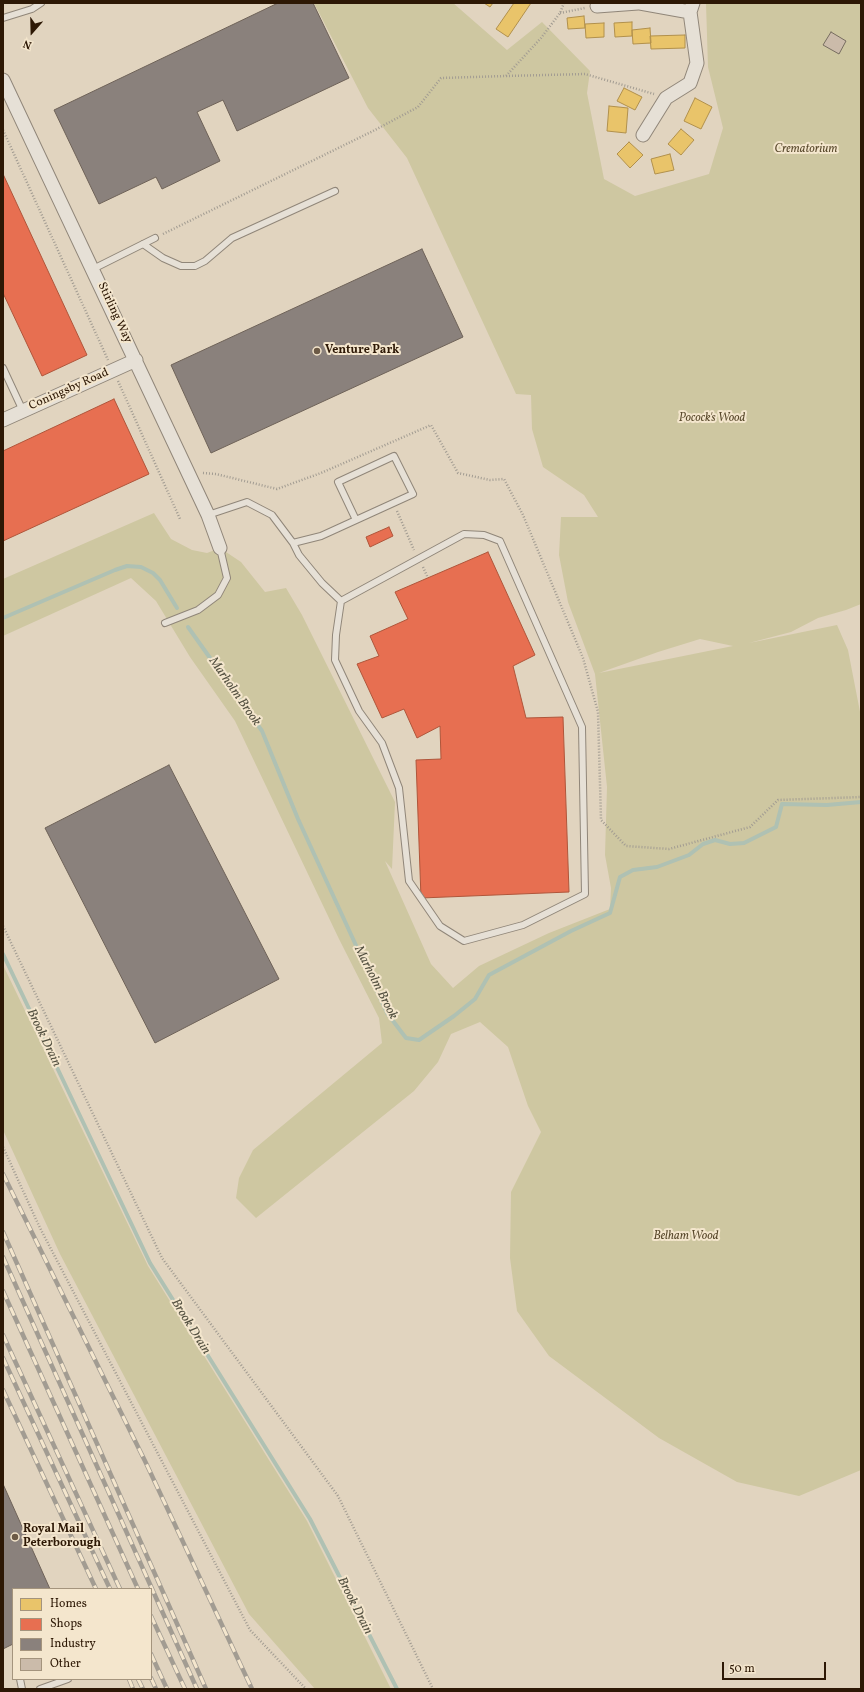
<!DOCTYPE html>
<html>
<head>
<meta charset="utf-8">
<style>
  body { margin:0 }
  #map { position:relative; width:864px; height:1692px; overflow:hidden; background:#e1d4bf; font-family:Vollkorn,serif }
  canvas { display:block }
  .frame { position:absolute; inset:0; border:4px solid #2d1805; pointer-events:none }
  .legend { position:absolute; left:12px; top:1588px; width:140px; height:92px; box-sizing:border-box; background:#f4e6cd; border:1px solid #a4947d; margin:0; padding:5px 7px; list-style:none; font-size:12px; color:#2d1805 }
  .legend li { display:flex; align-items:center; gap:8px; height:20px }
  .legend b { width:20px; border:1px solid #a4947d }
  .north { position:absolute; left:12px; top:12px; width:40px; height:40px; -webkit-text-stroke:3px #f4e6cd; paint-order:stroke; rotate:200deg; font-size:11px; font-weight:700; line-height:16px; text-align:center; color:#2d1805 }
  .north::after { content:''; display:block; margin:auto; width:14px; height:18px; background:#2d1805; clip-path:polygon(50% 0,100% 100%,50% 72%,0 100%) }
  .scale { position:absolute; left:722px; top:1662px; width:104px; height:18px; box-sizing:border-box; border:2px solid #2d1805; border-top:0; padding-left:5px; font-size:12px; line-height:14px; white-space:nowrap; color:#2d1805; -webkit-text-stroke:3px #f4e6cd; paint-order:stroke }
</style>
</head>
<body>
<div id="map">
<canvas width="864" height="1692"></canvas>
<div class="frame"></div>
<ul class="legend">
<li><b style="height:11px;background:#e9c46a"></b>Homes</li>
<li><b style="height:11px;background:#e76f51"></b>Shops</li>
<li><b style="height:11px;background:#8a817c"></b>Industry</li>
<li><b style="height:11px;background:#cbbbaa"></b>Other</li>
</ul>
<div class="north">N</div>
<div class="scale">50 m</div>
</div>
<script>
const g = document.querySelector('canvas').getContext('2d');
g.lineJoin = 'round';
function paint(path, color) {
  g.fillStyle = color;
  g.fill(path, 'evenodd');
}
function shape(rows) {
  const path = new Path2D();
  for (const r of rows) {
    path.moveTo(r[0], r[1]);
    for (let i = 2; i < r.length; i += 2) path.lineTo(r[i], r[i + 1]);
  }
  return path;
}
function stroke(path, color, width, dash) {
  g.strokeStyle = color;
  g.lineWidth = width;
  g.lineCap = dash ? 'butt' : 'round';
  g.setLineDash(dash || []);
  g.stroke(path);
}
function label(font, color, halo, rows, align = 'center') {
  g.font = font + ' Vollkorn,serif';
  g.lineWidth = 4;
  g.setLineDash([]);
  g.textBaseline = 'middle';
  g.strokeStyle = halo;
  g.fillStyle = color;
  for (const [text, x, y, turn = 0] of rows) {
    g.save();
    g.translate(x, y);
    g.rotate((+turn || 0) * Math.PI / 180);
    g.textAlign = isNaN(turn) ? turn : align;
    if (halo) g.strokeText(text, 0, 0);
    g.fillText(text, 0, 0);
    g.restore();
  }
}
const green = shape([
  [314,3,453,3,507,50,542,22,590,71,587,93,604,179,635,196,709,174,723,128,708,67,706,3,861,3,861,604,846,610,818,618,791,632,749,643,837,625,848,650,861,717,861,1470,799,1496,737,1482,659,1438,549,1356,517,1311,510,1258,511,1192,541,1132,528,1106,508,1047,480,1022,451,1034,438,1062,414,1091,256,1218,236,1198,239,1178,253,1150,382,1043,379,1018,339,939,235,721,190,657,156,601,131,578,3,636,3,579,154,513,171,539,192,550,207,553,220,548,241,562,265,592,286,588,302,615,395,802,392,869,385,861,431,964,453,988,479,966,549,933,610,909,611,888,605,855,607,787,595,674,568,602,559,555,561,517,598,517,584,495,543,467,532,429,531,395,516,394,407,158,368,108],
  [700,639,733,646,599,673,658,652],
  [3,965,148,1266,307,1521,391,1689,315,1689,249,1614,60,1254,3,1130]
]);
const homes = shape([
  [484,3,493,3,490,7,484,3],
  [514,3,531,3,508,37,496,29,514,3],
  [584,16,585,28,568,29,567,18,584,16],
  [632,22,632,36,615,37,614,23,632,22],
  [604,23,604,37,586,38,585,24,604,23],
  [650,28,651,43,633,44,632,30,650,28],
  [685,35,685,48,651,49,650,36,685,35],
  [624,88,642,97,635,110,617,101,624,88],
  [695,98,712,107,701,129,684,121,695,98],
  [609,106,628,108,626,133,607,131,609,106],
  [681,129,694,140,681,155,668,144,681,129],
  [629,142,643,155,630,168,617,154,629,142],
  [670,154,674,170,655,174,651,159,670,154]
]);
const shops = shape([
  [3,174,87,355,42,376,3,293,3,174],
  [114,399,149,474,3,541,3,451,114,399],
  [389,527,393,536,370,547,366,537,389,527],
  [488,552,535,655,513,666,526,718,563,717,569,892,421,898,416,760,441,759,440,726,417,738,404,709,382,718,357,664,379,656,370,636,408,619,395,592,488,552]
]);
const industry = shape([
  [278,3,313,3,349,78,237,131,223,100,197,112,220,161,162,189,156,177,99,204,54,110,278,3],
  [422,249,463,337,211,453,171,365,422,249],
  [169,765,279,979,155,1043,45,828,169,765],
  [3,1484,50,1589,13,1589,13,1644,3,1649,3,1484]
]);
const stream = shape([
  [3,618,115,570,127,566,141,567,153,573,160,580,177,608],
  [188,627,262,731,298,819,387,1013,406,1038,419,1040,454,1016,475,999,489,975,571,931,610,913,620,877,633,870,657,867,689,855,703,844,715,840,730,844,744,843,776,827,782,804,827,805,861,802],
  [3,954,150,1263,310,1519,397,1689]
]);
const building = shape([
  [831,32,846,41,839,54,823,45,831,32]
]);
const path = shape([
  [560,13,585,8],
  [506,76,585,74,654,94],
  [3,130,108,360],
  [163,234,375,130,418,107,441,78,506,76,541,38,560,13,564,3],
  [118,381,180,519],
  [203,473,216,474,277,489,321,473,431,425,458,473,490,480,504,479,523,515,583,658,598,712,601,820,626,846,669,849,750,827,778,800,861,797],
  [397,511,414,550],
  [423,567,428,578],
  [3,926,162,1258,338,1496,433,1689],
  [3,1147,40,1228,250,1630,306,1689]
]);
const lane = shape([
  [3,18,32,9,41,3],
  [143,244,163,258,181,266,195,266,205,261,232,238,335,191],
  [93,269,155,238],
  [3,368,23,411],
  [208,515,247,502,272,515,293,543,321,536,413,494,394,456,338,482,356,520],
  [293,543,299,555,322,583,341,601,464,534,484,535,500,541,582,727,585,894,523,925,464,941,440,926,409,881,399,788,382,743,359,711,335,660,336,635,341,601],
  [165,623,198,610,218,595,227,578,220,548],
  [20,1679,22,1689],
  [40,1689,68,1679]
]);
const street = shape([
  [640,3,690,12],
  [597,6,638,3],
  [3,80,208,515,220,548],
  [643,135,666,98,690,83,697,63,690,12,693,3],
  [3,420,136,360]
]);
const rail = shape([
  [3,1174,145,1461,252,1689],
  [3,1232,206,1689],
  [3,1257,197,1689],
  [3,1291,138,1589],
  [3,1335,120,1589],
  [3,1358,110,1589],
  [3,1390,96,1589],
  [151,1616,185,1689],
  [151,1654,167,1689],
  [151,1678,156,1689],
  [129,1679,133,1689],
  [138,1679,143,1689]
]);
const markers = [
  [317,351,4,"#6c5a46"],
  [15,1537,4,"#6c5a46"]
];
const parkNames = [
  ["Crematorium",806,150],
  ["Pocock's Wood",712,419],
  ["Belham Wood",686,1237]
];
const streetNames = [
  ["Stirling Way",114,313,65],
  ["Coningsby Road",69,390,-24]
];
const poiNames = [
  ["Venture Park",325,351],
  ["Royal Mail",23,1530],
  ["Peterborough",23,1544]
];
const waterNames = [
  ["Marholm Brook",234,692,55],
  ["Marholm Brook",375,983,63],
  ["Brook Drain",43,1038,64],
  ["Brook Drain",190,1327,58],
  ["Brook Drain",354,1606,63]
];
paint(green, '#cec7a1');
paint(homes, '#e9c46a');
stroke(homes, '#b1904c', 1);
paint(shops, '#e76f51');
stroke(shops, '#af553a', 1);
paint(industry, '#8a817c');
stroke(industry, '#6e6258', 1);
stroke(stream, '#afc1b3', 4);
paint(building, '#cbbbaa');
stroke(building, '#776d60', 1);
stroke(lane, '#908679', 8);
stroke(street, '#908679', 15);
stroke(path, '#a29c92', 2.5, [1, 2]);
stroke(lane, '#e6e0d6', 6);
stroke(street, '#e6e0d6', 13);
stroke(rail, '#a29c92', 4.5);
stroke(rail, '#f4e6cd', 3, [9]);
for (const [x, y, r, color] of markers) {
  const dot = new Path2D();
  dot.arc(x, y, r, 0, 2 * Math.PI);
  g.fillStyle = color;
  g.fill(dot);
  stroke(dot, '#f4e6cd', 1.5);
}
label('italic 12px', '#59492c', '#f4e6cd', parkNames);
label('12px', '#2d1805', '#f4e6cd', streetNames);
label('bold 12px', '#2d1805', '#f4e6cd', poiNames, 'left');
label('italic 13px', '#535040', '#f4e6cd', waterNames);
</script>
</body>
</html>
